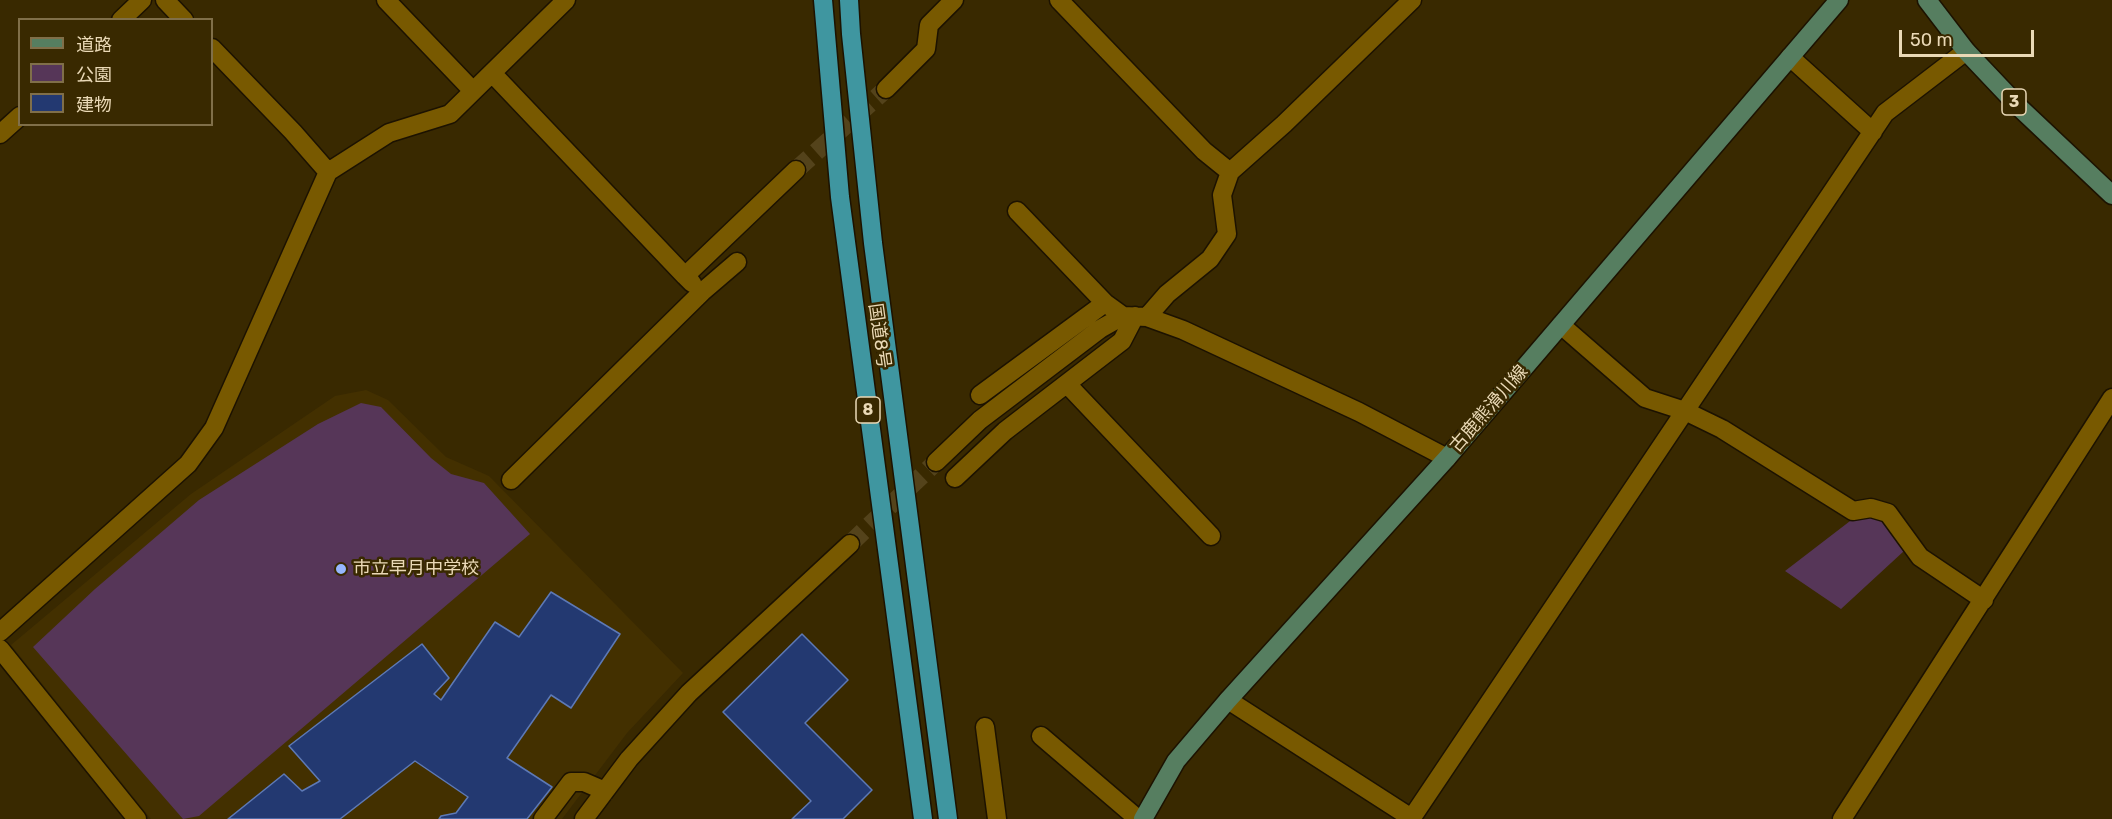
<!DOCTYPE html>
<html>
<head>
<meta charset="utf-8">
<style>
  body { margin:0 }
  #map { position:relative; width:2112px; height:819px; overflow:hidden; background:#392900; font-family:Rubik,"Noto Sans JP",sans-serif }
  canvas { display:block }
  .legend { position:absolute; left:18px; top:18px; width:195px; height:108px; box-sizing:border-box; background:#392900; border:2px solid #806f49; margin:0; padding:8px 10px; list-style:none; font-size:18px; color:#ead9b6 }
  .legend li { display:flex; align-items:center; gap:12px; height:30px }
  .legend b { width:30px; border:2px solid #806f49 }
  .scale { position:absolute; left:1899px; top:30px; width:135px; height:27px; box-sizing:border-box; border:3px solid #ead9b6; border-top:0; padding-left:8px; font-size:18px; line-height:21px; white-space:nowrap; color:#ead9b6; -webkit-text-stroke:4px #392900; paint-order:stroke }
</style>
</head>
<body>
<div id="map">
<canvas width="2112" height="819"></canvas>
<ul class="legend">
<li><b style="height:8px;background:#567e60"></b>道路</li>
<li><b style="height:16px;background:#563658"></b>公園</li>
<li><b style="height:16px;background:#233971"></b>建物</li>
</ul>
<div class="scale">50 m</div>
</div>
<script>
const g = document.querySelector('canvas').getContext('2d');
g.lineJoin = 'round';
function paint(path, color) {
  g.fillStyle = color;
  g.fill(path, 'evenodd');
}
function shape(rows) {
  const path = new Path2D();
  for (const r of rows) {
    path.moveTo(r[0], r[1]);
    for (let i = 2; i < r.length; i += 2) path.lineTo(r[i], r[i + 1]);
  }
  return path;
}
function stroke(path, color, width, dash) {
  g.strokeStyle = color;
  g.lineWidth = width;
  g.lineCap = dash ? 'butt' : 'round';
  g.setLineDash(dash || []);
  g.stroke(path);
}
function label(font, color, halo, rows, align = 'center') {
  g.font = font + ' Rubik,"Noto Sans JP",sans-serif';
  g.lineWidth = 5;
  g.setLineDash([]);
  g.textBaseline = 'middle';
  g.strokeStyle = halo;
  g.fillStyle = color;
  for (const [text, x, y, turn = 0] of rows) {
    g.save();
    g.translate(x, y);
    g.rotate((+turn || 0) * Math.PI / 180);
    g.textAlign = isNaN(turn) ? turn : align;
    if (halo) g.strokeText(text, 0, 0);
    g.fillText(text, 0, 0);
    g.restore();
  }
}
const built = shape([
  [366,390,388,400,446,457,489,476,683,673,627,733,562,819,151,819,11,645,191,494,335,396]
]);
const green = shape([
  [361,403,381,407,431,458,451,474,484,483,530,534,199,816,183,819,33,647,95,589,199,500,318,424],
  [1870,513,1887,525,1904,551,1841,609,1785,571,1854,518]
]);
const building = shape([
  [551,592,620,634,571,708,551,695,507,758,552,787,527,819,439,819,441,816,456,813,468,797,415,761,340,819,228,819,284,774,302,791,320,781,289,746,422,644,449,678,434,694,441,700,495,622,519,637,551,592],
  [802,634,848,680,805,723,872,790,843,819,792,819,811,801,723,712,802,634]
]);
const minorTunnel = shape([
  [796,170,886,89],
  [850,544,936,462]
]);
const minor = shape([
  [165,0,184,20],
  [386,0,473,91],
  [1059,0,1204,151,1230,172],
  [121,20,142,0],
  [212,48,293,132,328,172],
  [1790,57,1873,132],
  [492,73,685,276],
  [886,89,926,49,929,25,954,0],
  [0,134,20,116],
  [1017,211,1105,303],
  [692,283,685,276,796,170],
  [1147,317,1167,294,1210,259,1227,234,1222,195,1230,172,1284,124,1412,0],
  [1561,325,1645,398,1685,411,1722,429,1853,511,1871,508,1888,513,1920,557,1984,600],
  [1067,384,1211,536],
  [980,395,1105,303,1123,316],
  [936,462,980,420,1100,329,1123,316,1147,317,1183,330,1359,412,1447,458],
  [955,478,1005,431,1122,341,1135,316],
  [511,480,702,292,737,262],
  [0,632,188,464,214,428,328,172,389,133,450,114,566,0],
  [0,649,137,819],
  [1228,700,1413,819],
  [985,727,997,819],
  [1041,736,1138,819],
  [543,819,571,782,584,782,605,791],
  [584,819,629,759,689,693,850,544],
  [1411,819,1885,113,1966,51],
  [1842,819,2112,398]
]);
const major = shape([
  [1927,0,1966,51,2020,108,2112,195],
  [1143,819,1176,761,1228,700,1447,458,1839,0]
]);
const highway = shape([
  [823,0,840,197,923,819],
  [849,0,851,34,873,243,948,819]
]);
const markers = [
  [341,569,6,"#96b6fd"]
];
const shields = [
  [2014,102,24],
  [868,410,24]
];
const shieldNames = [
  ["3",2014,102],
  ["8",868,410]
];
const streetNames = [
  ["国道8号",879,336,82],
  ["古鹿熊滑川線",1489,409,-49]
];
const poiNames = [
  ["市立早月中学校",353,569]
];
paint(built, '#433000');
paint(green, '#563658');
paint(building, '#233971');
stroke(building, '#5d79b6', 1.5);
stroke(minorTunnel, '#54431b', 18, [18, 9]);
stroke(minor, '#1c1200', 21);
stroke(major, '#1c1200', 21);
stroke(highway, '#1c1200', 21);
stroke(minor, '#785900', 18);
stroke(major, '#567e60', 18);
stroke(highway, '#3f96a0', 18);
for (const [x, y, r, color] of markers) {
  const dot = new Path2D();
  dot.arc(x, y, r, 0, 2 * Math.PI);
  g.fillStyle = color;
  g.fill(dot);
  stroke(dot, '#392900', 2);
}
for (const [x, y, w] of shields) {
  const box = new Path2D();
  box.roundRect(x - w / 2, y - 13, w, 26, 4.5);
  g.fillStyle = '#392900';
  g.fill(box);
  stroke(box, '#ead9b6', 1.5);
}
label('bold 16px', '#ead9b6', null, shieldNames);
label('18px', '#ead9b6', '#392900', streetNames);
label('18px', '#ead9b6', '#392900', poiNames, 'left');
</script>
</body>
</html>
